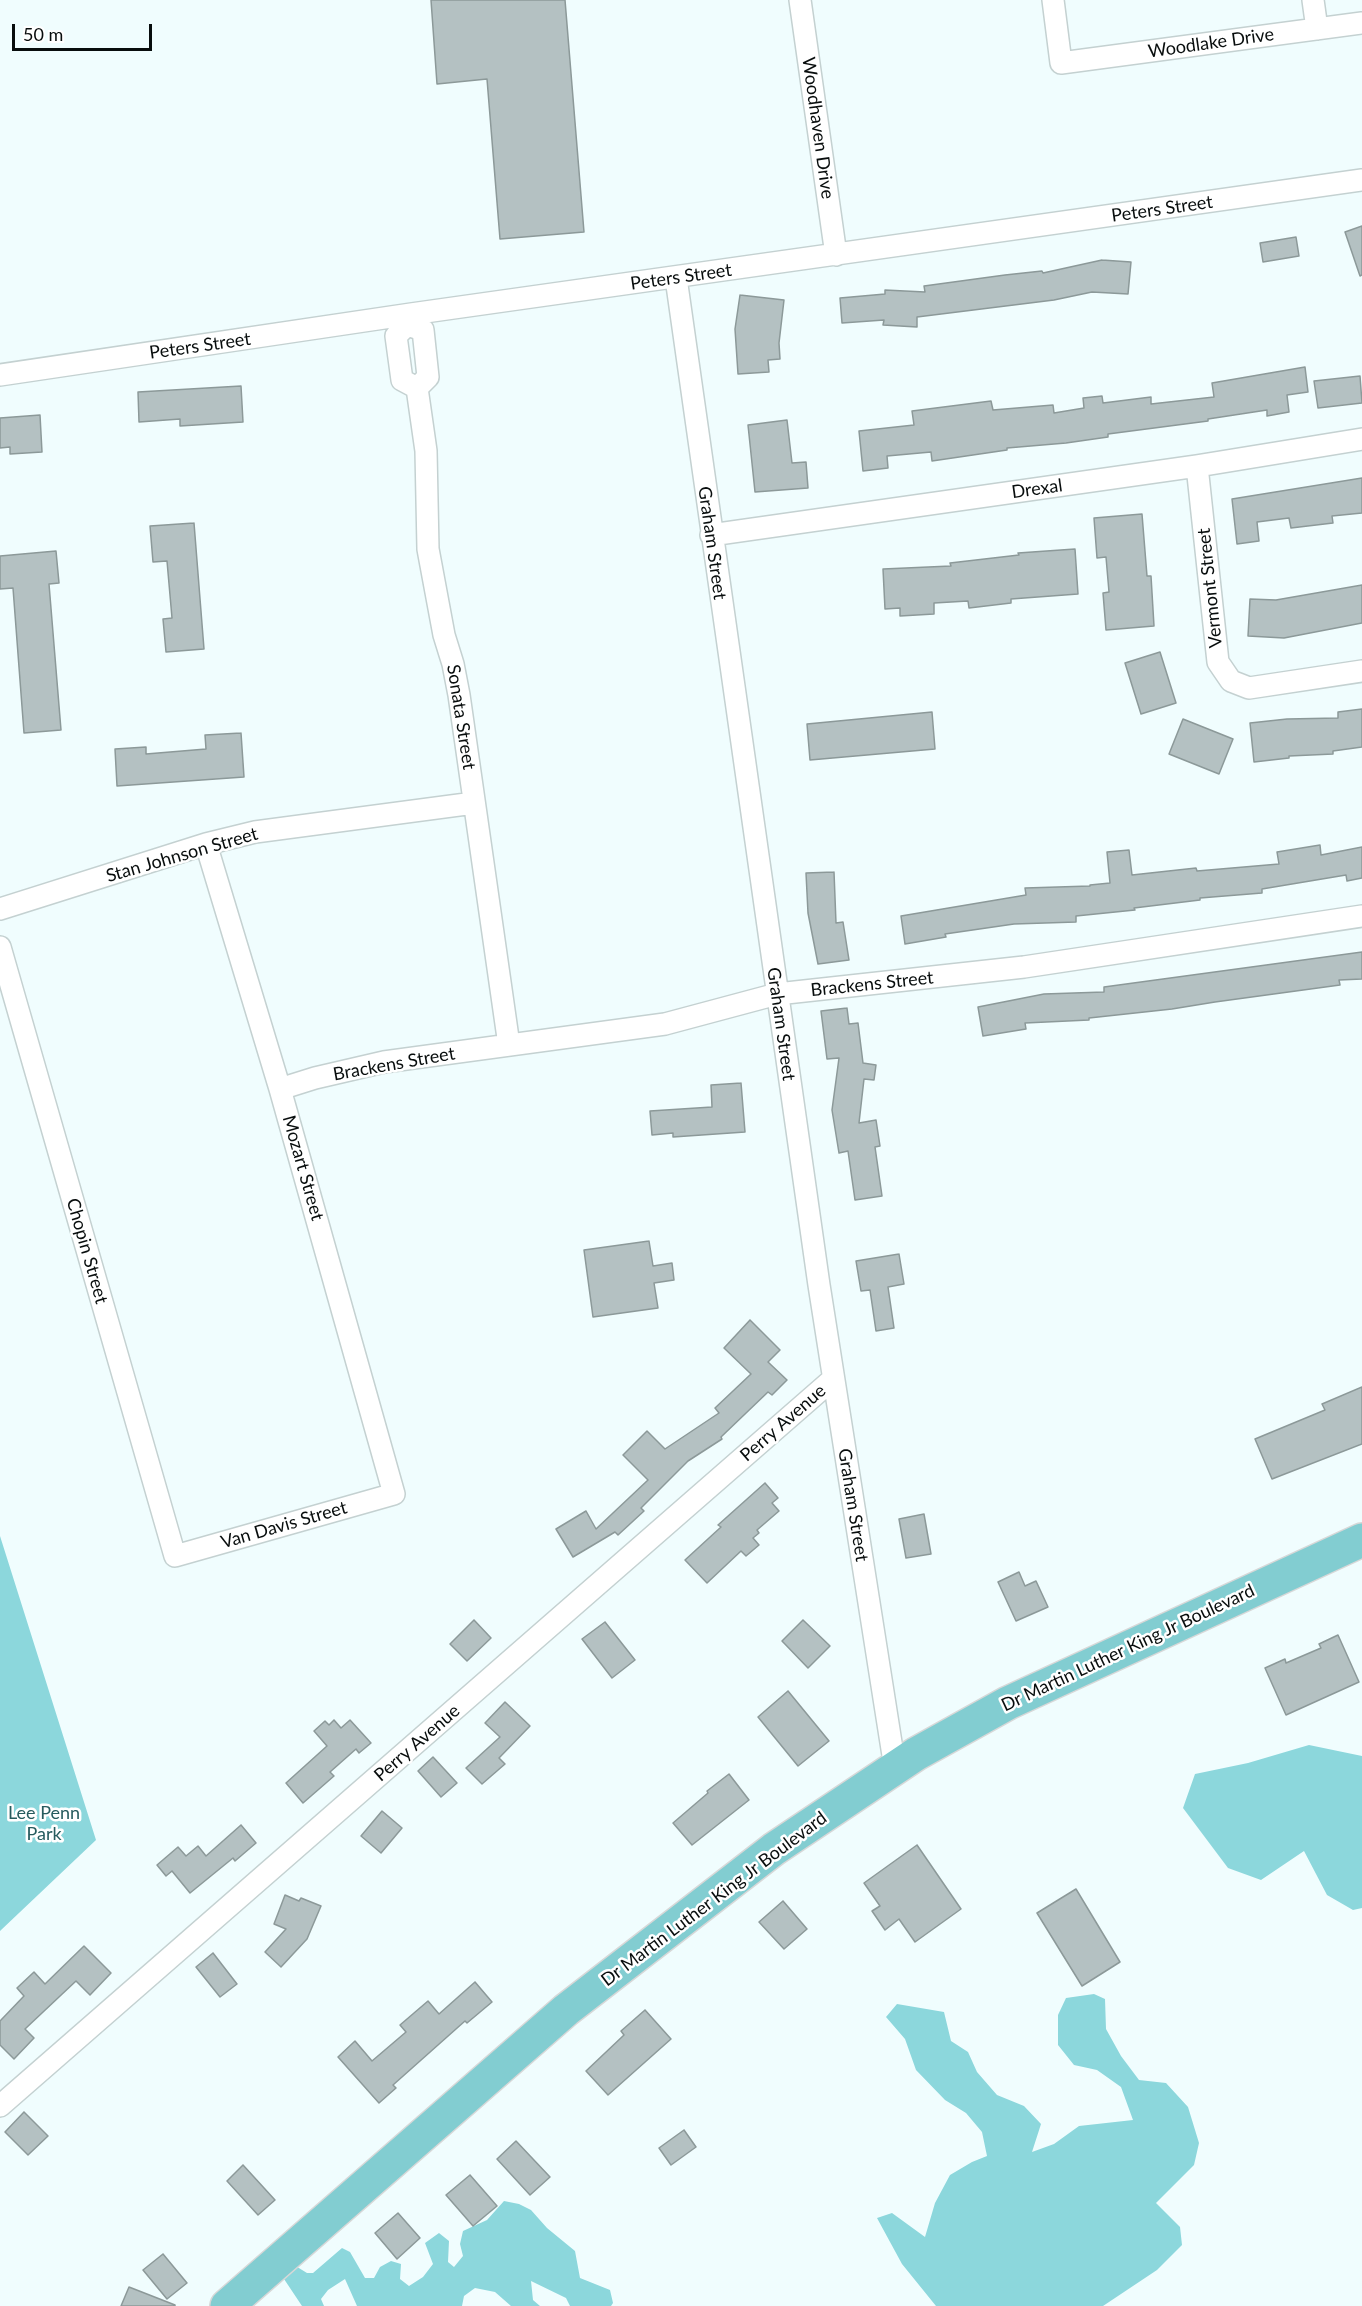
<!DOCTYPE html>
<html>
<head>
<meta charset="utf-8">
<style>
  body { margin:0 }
  #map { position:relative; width:1362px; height:2306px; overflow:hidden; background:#f0fdfe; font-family:Lato,sans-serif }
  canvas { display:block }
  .scale { position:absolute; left:12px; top:24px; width:140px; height:27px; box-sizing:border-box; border:3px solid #080d0d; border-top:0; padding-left:8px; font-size:18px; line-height:21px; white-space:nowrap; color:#080d0d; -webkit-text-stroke:4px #fff; paint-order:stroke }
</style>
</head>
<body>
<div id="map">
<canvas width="1362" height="2306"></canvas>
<div class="scale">50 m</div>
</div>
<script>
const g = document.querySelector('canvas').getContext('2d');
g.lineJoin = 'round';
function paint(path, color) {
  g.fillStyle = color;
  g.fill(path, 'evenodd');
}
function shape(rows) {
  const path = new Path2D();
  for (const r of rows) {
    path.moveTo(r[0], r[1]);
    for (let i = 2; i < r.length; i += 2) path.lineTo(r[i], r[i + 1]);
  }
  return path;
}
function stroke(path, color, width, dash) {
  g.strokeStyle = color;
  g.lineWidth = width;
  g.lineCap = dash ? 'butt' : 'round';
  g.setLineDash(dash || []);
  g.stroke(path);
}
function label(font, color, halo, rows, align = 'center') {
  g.font = font + ' Lato,sans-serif';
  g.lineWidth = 5;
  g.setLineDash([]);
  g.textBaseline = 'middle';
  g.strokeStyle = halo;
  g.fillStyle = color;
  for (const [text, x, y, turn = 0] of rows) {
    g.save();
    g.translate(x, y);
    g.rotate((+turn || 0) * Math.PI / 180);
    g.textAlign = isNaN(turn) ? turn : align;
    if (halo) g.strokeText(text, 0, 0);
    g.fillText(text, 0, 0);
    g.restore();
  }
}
const green = shape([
  [0,1536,96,1840,0,1931],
  [1309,1745,1362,1756,1362,1908,1353,1910,1327,1895,1304,1851,1261,1880,1228,1868,1183,1808,1195,1774,1248,1763],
  [1094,1994,1105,1999,1106,2029,1121,2056,1139,2080,1166,2083,1188,2107,1199,2143,1194,2165,1156,2203,1180,2227,1182,2245,1157,2270,1103,2306,936,2306,902,2264,877,2218,892,2213,925,2237,935,2203,950,2175,972,2162,987,2156,982,2132,966,2113,945,2100,916,2070,905,2039,886,2017,897,2004,944,2012,951,2041,968,2052,977,2072,997,2095,1024,2106,1041,2124,1032,2152,1054,2144,1079,2126,1133,2120,1121,2087,1097,2070,1074,2065,1058,2045,1058,2015,1066,1998],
  [504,2201,519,2204,531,2210,547,2228,575,2251,580,2278,610,2290,613,2303,611,2306,570,2306,566,2298,531,2281,533,2300,540,2306,511,2306,495,2292,475,2288,464,2296,462,2306,357,2306,345,2279,328,2290,321,2299,324,2306,302,2306,282,2276,294,2265,307,2273,313,2273,342,2248,350,2252,365,2278,374,2278,380,2267,391,2261,401,2264,400,2279,409,2286,423,2277,433,2264,425,2243,439,2233,449,2241,448,2262,454,2267,463,2256,460,2244,463,2231,487,2220]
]);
const building = shape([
  [431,0,565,0,584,232,500,239,487,79,437,84,431,0],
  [1362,226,1362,275,1360,276,1345,232,1362,226],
  [1296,237,1299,256,1263,262,1260,243,1296,237],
  [1102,260,1131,262,1128,294,1092,292,1054,300,917,317,917,327,883,325,884,320,842,323,840,298,885,294,885,290,925,292,924,286,1005,275,1042,271,1043,273,1102,260],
  [740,295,784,300,779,343,780,359,768,360,769,372,738,374,735,329,740,295],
  [1305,367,1308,392,1287,395,1289,412,1267,416,1267,410,1208,419,1208,421,1108,434,1108,437,1066,443,1007,448,1007,450,932,461,931,452,887,456,888,468,863,471,859,431,914,425,912,411,991,401,993,410,1053,405,1054,413,1084,408,1083,398,1102,396,1103,403,1151,397,1151,404,1214,397,1212,383,1305,367],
  [1360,376,1362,403,1318,408,1314,381,1360,376],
  [241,386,243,422,180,426,180,419,139,422,138,392,241,386],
  [40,415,42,452,10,454,10,447,0,448,0,418,40,415],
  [787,420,792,463,806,462,808,488,755,492,748,425,787,420],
  [1362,478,1362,513,1332,516,1333,523,1291,528,1289,518,1257,522,1259,541,1237,544,1232,499,1362,478],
  [1142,514,1147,576,1151,576,1154,626,1106,630,1103,593,1109,592,1106,557,1097,558,1094,518,1142,514],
  [194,523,204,649,166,652,163,619,172,618,167,561,153,562,150,526,194,523],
  [1075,549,1078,594,1011,599,1011,603,969,608,968,601,934,603,934,614,900,616,900,608,885,609,883,569,951,566,950,563,1019,555,1018,553,1075,549],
  [56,551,59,583,49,584,61,730,24,733,13,588,0,589,0,556,56,551],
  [1362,585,1362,623,1284,638,1248,636,1250,599,1276,600,1362,585],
  [1160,652,1176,703,1141,714,1125,663,1160,652],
  [1362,709,1362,747,1333,751,1333,754,1289,756,1289,758,1254,762,1250,723,1287,719,1338,718,1338,712,1362,709],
  [932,712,935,749,810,760,807,724,932,712],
  [1183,719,1233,739,1219,774,1169,754,1183,719],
  [241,733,244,777,117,786,115,749,146,747,146,754,206,749,205,735,241,733],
  [1320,845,1321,855,1362,847,1362,878,1347,881,1346,875,1262,889,1262,893,1200,898,1200,900,1134,908,1135,910,1076,916,1076,922,1014,924,945,934,946,937,905,944,901,916,1026,895,1025,888,1090,886,1090,885,1110,883,1107,852,1129,850,1132,875,1196,868,1197,871,1279,864,1277,852,1320,845],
  [834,872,836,923,843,922,849,960,818,964,808,913,806,873,834,872],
  [1362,952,1362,979,1339,980,1340,985,1215,1002,1172,1009,1089,1018,1089,1020,1025,1023,1026,1029,983,1036,978,1007,1044,994,1104,992,1104,987,1362,952],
  [847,1008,849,1024,858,1023,863,1063,876,1065,874,1080,864,1079,859,1123,876,1120,880,1146,875,1147,882,1196,855,1200,848,1151,839,1153,832,1110,839,1058,827,1059,821,1011,847,1008],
  [741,1083,745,1132,673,1137,673,1133,652,1135,650,1111,712,1107,711,1085,741,1083],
  [649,1241,653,1266,672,1263,674,1280,654,1283,658,1308,593,1317,584,1250,649,1241],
  [899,1254,904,1284,888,1287,894,1328,876,1331,870,1290,861,1291,856,1261,899,1254],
  [750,1320,780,1350,768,1362,787,1380,772,1395,768,1392,721,1437,722,1439,688,1461,641,1508,644,1511,618,1535,615,1532,573,1557,556,1529,586,1511,596,1529,648,1480,623,1455,647,1431,665,1449,719,1413,715,1408,751,1374,724,1348,750,1320],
  [1362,1387,1362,1444,1272,1479,1255,1439,1325,1410,1322,1404,1362,1387],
  [765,1483,778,1498,772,1503,779,1511,757,1530,759,1533,753,1538,759,1545,746,1556,741,1551,707,1583,685,1560,721,1527,718,1525,765,1483],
  [924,1514,931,1554,906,1558,899,1519,924,1514],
  [1019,1572,1025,1586,1036,1581,1048,1607,1016,1621,998,1582,1019,1572],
  [474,1620,491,1638,467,1661,450,1644,474,1620],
  [803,1620,830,1646,808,1668,782,1641,803,1620],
  [605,1622,635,1660,612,1678,582,1639,605,1622],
  [1338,1635,1359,1682,1286,1715,1265,1668,1285,1659,1286,1663,1321,1648,1319,1644,1338,1635],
  [788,1691,829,1741,798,1766,758,1717,788,1691],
  [505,1702,530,1726,499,1758,505,1764,482,1784,466,1768,500,1737,485,1723,505,1702],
  [334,1720,341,1728,350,1720,371,1743,359,1753,356,1749,330,1772,334,1776,303,1803,286,1783,327,1746,314,1731,325,1721,329,1725,334,1720],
  [433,1757,457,1783,441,1797,418,1771,433,1757],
  [729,1774,749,1800,692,1845,673,1823,708,1793,707,1791,729,1774],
  [382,1811,402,1828,381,1853,361,1836,382,1811],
  [241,1825,256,1843,235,1861,233,1858,190,1893,172,1871,166,1876,157,1865,178,1847,186,1856,198,1846,206,1856,241,1825],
  [917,1845,961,1909,915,1942,899,1919,885,1930,872,1911,880,1906,864,1883,917,1845],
  [1076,1889,1120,1962,1082,1986,1037,1913,1076,1889],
  [285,1895,299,1901,301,1898,321,1906,307,1939,281,1967,265,1952,286,1929,274,1924,285,1895],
  [783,1901,807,1929,784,1949,759,1922,783,1901],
  [84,1946,111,1973,90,1995,76,1981,25,2029,34,2038,14,2059,0,2045,0,2021,24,1996,17,1988,34,1972,45,1984,84,1946],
  [213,1953,237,1984,220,1997,196,1967,213,1953],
  [475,1982,492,2002,467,2023,465,2021,393,2085,396,2088,379,2103,338,2057,355,2041,372,2061,406,2032,400,2025,428,2001,439,2014,475,1982],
  [645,2010,671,2039,608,2095,586,2071,624,2035,621,2031,645,2010],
  [24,2112,48,2136,28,2155,5,2132,24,2112],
  [684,2130,696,2147,671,2165,659,2148,684,2130],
  [516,2141,550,2177,530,2195,497,2159,516,2141],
  [243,2165,275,2200,258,2215,227,2181,243,2165],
  [470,2175,497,2206,473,2226,446,2195,470,2175],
  [398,2213,420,2238,397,2259,375,2233,398,2213],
  [163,2254,187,2283,167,2299,143,2270,163,2254],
  [129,2287,175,2305,175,2306,121,2306,129,2287]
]);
const minor = shape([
  [800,0,836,255],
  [1053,0,1061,63,1362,23],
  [1313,0,1317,29],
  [676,278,819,1285,895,1768],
  [407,325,423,330,428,377,417,388],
  [407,325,396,336,402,380,417,388],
  [0,375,411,314,1362,180],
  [417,388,426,451,428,549,444,635,453,664,459,695,509,1045],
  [1197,466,1218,662,1231,681,1249,688,1362,671],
  [711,535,1197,466,1362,439],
  [0,909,206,844,255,832,474,803],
  [0,947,175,1556,394,1494,280,1089,206,844],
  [280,1089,315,1078,384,1062,665,1024,777,994,1024,967,1362,916],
  [0,2106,833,1379]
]);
const primary = shape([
  [227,2306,566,2010,774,1849,916,1754,1008,1703,1362,1540]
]);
const streetNames = [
  ["Woodlake Drive",1211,43,-8],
  ["Woodhaven Drive",818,128,82],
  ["Peters Street",1162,209,-8],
  ["Peters Street",681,277,-8],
  ["Peters Street",200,346,-8],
  ["Drexal",1037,489,-8],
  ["Graham Street",712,543,82],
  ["Vermont Street",1210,588,-96],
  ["Sonata Street",461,717,81],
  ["Stan Johnson Street",182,855,-16],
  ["Brackens Street",872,984,-6],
  ["Graham Street",781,1024,82],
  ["Brackens Street",394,1064,-10],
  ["Mozart Street",303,1168,74],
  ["Chopin Street",87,1251,74],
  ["Perry Avenue",783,1423,-41],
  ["Graham Street",853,1505,81],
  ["Van Davis Street",284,1525,-16],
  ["Dr Martin Luther King Jr Boulevard",1128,1648,-25],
  ["Perry Avenue",417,1743,-41],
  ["Dr Martin Luther King Jr Boulevard",714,1899,-37]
];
const parkNames = [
  ["Lee Penn",44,1813],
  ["Park",44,1834]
];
paint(green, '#8cd7dc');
paint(building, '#b4c1c2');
stroke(building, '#8c9999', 1.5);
stroke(minor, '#c4d1d1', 24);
stroke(primary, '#d7d8d8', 36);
stroke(minor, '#fff', 21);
stroke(primary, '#82cdd1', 33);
label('18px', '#080d0d', '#fff', streetNames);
label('18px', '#265b5e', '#fff', parkNames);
</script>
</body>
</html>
